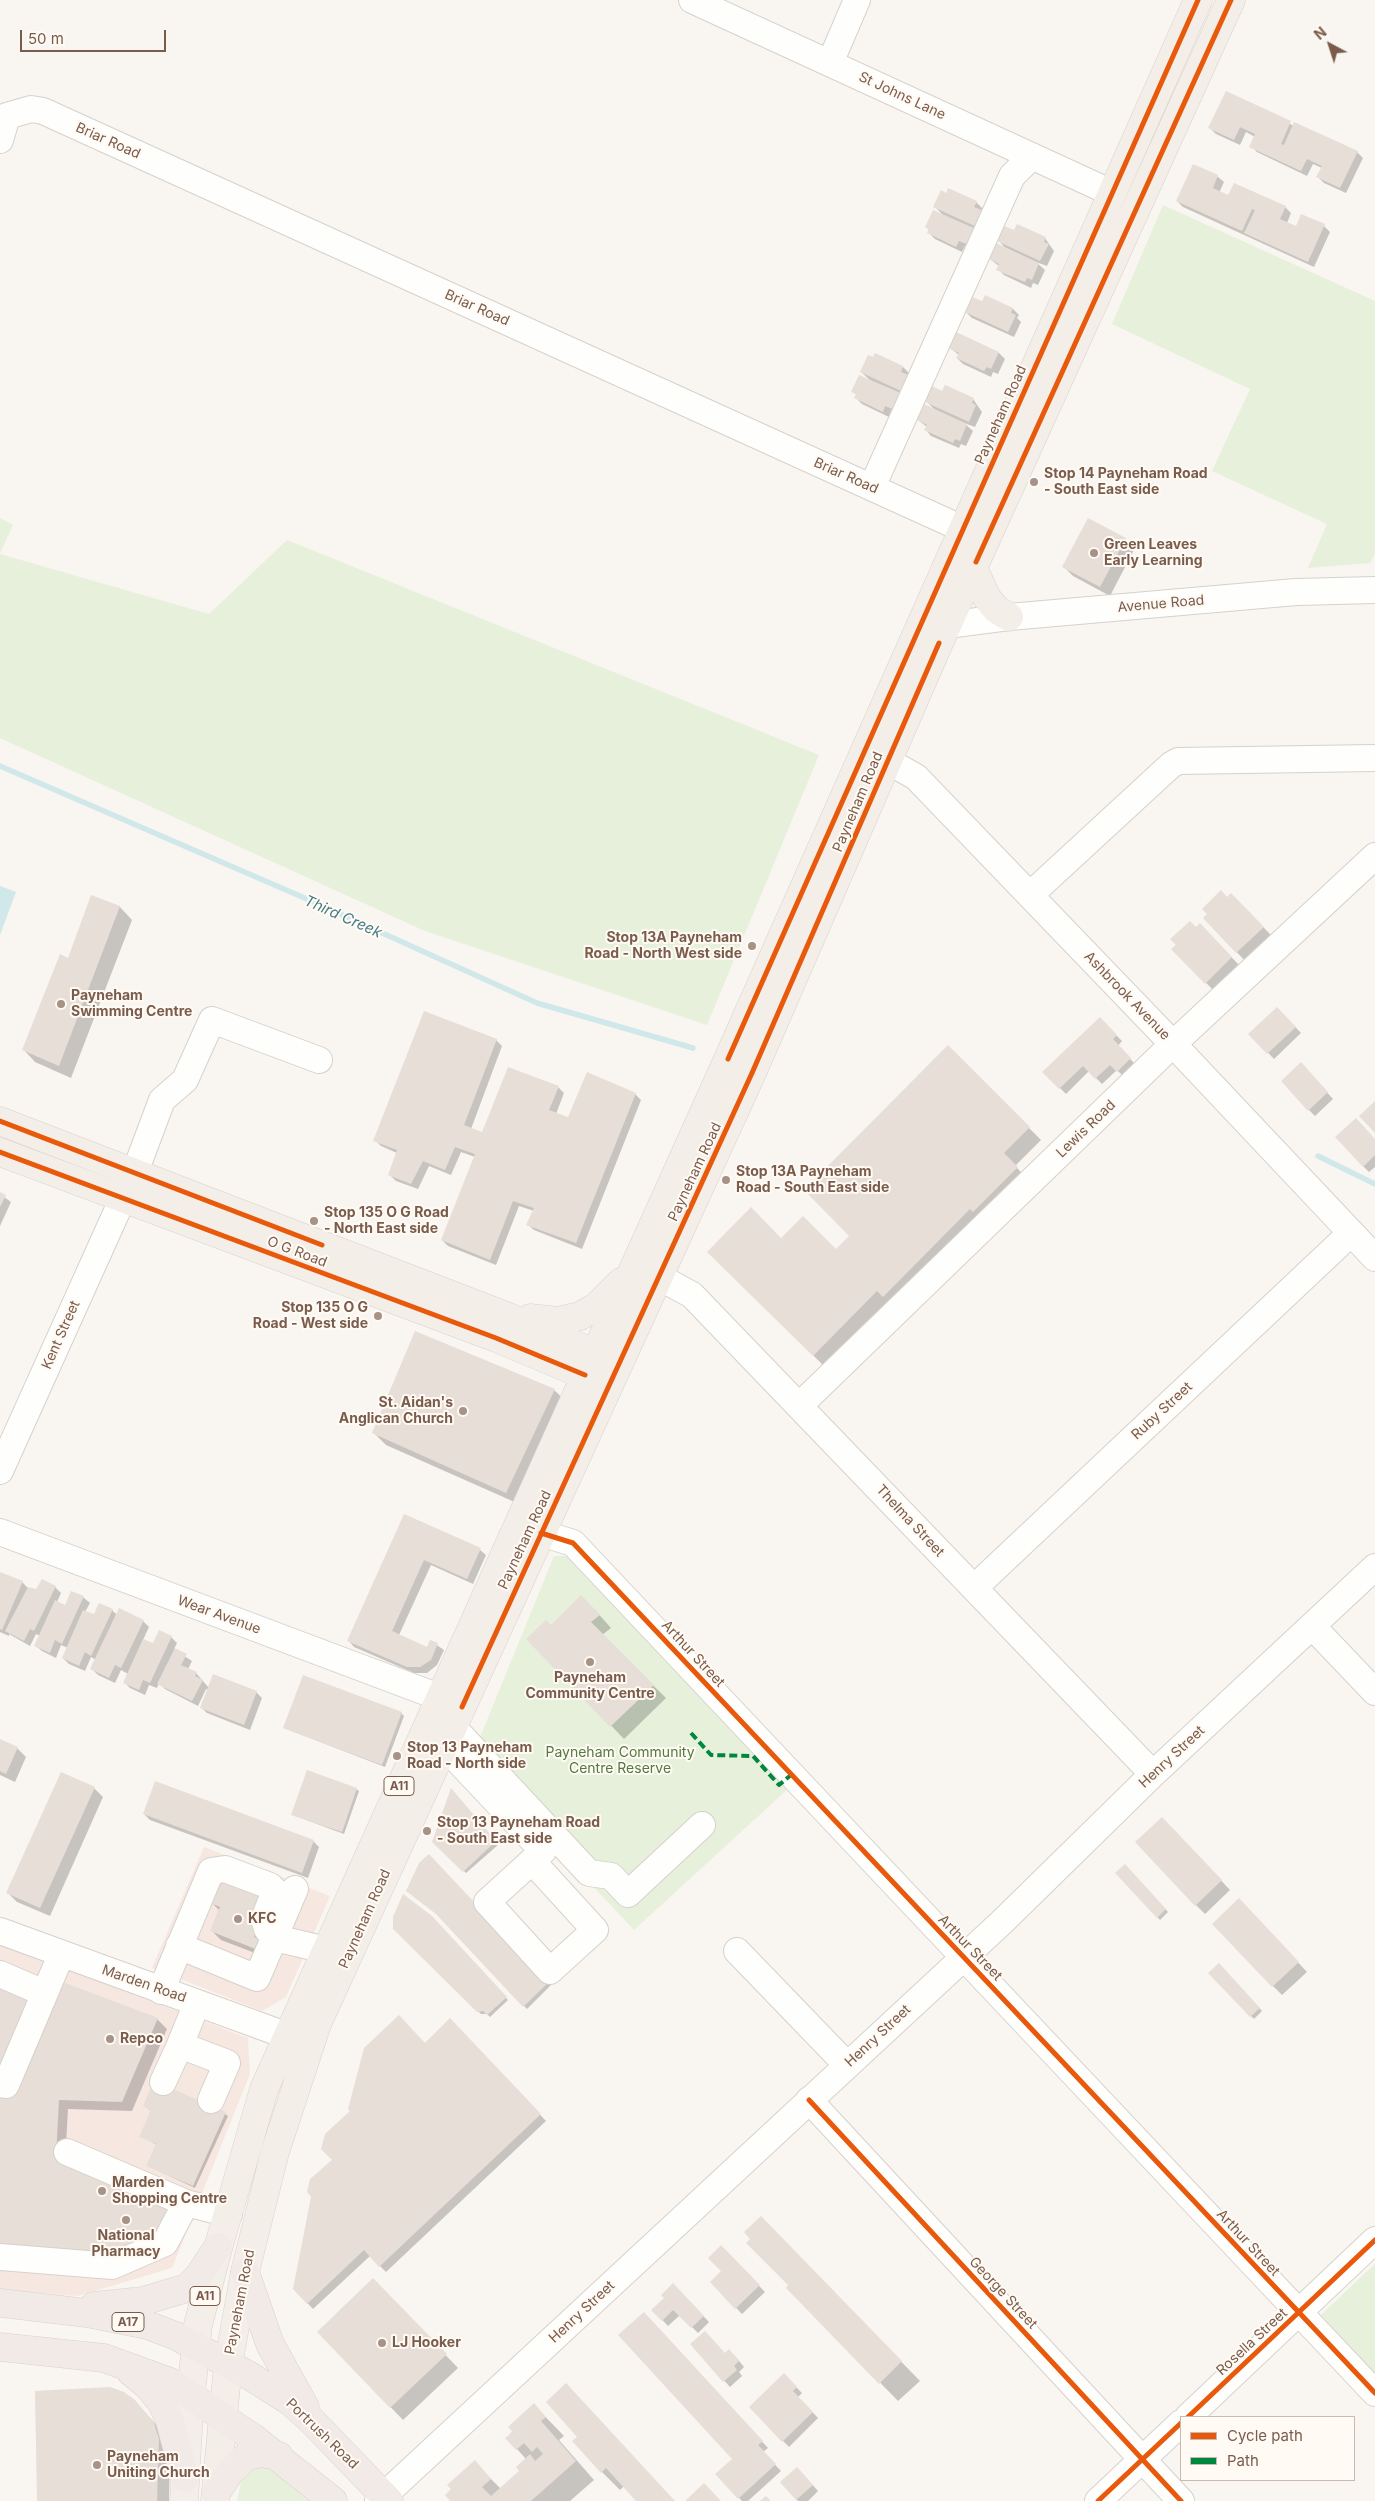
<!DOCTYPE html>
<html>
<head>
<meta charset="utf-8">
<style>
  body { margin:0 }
  #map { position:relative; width:1375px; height:2501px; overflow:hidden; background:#f9f5f0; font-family:Inter,sans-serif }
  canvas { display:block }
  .legend { position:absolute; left:1180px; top:2416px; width:175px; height:65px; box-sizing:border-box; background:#fffaf3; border:1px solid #cabbb1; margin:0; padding:6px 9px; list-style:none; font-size:15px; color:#7a5c4d }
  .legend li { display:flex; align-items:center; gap:10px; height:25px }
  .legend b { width:25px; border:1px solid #cabbb1 }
  .north { position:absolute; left:1305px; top:20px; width:50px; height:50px; -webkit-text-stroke:4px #fffaf3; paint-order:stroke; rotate:320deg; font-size:14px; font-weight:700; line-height:20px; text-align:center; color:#7a5c4d }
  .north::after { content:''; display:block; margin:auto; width:18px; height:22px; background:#7a5c4d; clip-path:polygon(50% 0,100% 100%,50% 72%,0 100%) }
  .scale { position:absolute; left:20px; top:30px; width:146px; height:22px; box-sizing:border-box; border:2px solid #7a5c4d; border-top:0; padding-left:6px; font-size:15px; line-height:18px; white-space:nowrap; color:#7a5c4d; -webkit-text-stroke:4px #fffaf3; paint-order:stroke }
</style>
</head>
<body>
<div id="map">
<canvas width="1375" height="2501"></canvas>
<ul class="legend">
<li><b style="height:6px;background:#e8590c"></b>Cycle path</li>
<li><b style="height:6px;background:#00873e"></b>Path</li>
</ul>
<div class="north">N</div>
<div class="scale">50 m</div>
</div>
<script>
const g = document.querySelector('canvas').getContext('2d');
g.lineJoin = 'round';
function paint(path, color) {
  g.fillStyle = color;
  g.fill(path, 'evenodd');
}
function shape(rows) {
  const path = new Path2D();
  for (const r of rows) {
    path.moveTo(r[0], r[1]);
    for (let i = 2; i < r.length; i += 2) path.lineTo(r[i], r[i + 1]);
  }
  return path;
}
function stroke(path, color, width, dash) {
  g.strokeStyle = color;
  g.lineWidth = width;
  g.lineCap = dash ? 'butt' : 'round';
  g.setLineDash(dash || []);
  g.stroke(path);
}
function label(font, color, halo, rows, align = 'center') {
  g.font = font + ' Inter,sans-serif';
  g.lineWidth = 4;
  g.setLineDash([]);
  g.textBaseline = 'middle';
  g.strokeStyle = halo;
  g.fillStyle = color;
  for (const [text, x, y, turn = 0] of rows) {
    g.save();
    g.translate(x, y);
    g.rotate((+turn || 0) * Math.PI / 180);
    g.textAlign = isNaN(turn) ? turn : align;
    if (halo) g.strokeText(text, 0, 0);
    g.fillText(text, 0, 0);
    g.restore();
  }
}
const commercial = shape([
  [204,1847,330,1896,286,1997,262,2011,152,1968],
  [0,1944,248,2038,250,2074,172,2268,78,2296,0,2290]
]);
const green = shape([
  [1163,205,1375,301,1375,553,1370,563,1308,568,1327,524,1212,471,1250,389,1112,324],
  [0,518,13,525,0,553],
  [287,540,819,755,707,1025,425,931,0,738,0,554,209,614],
  [554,1556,570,1556,790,1787,634,1930,472,1757],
  [1375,2264,1375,2373,1321,2315],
  [257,2466,272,2466,311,2501,237,2501,241,2482,248,2472]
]);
const water = shape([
  [0,886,16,892,0,935]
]);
const shadow = shape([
  [1226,92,1294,126,1357,152,1363,158,1346,193,1324,183,1318,177,1322,168,1313,164,1307,176,1257,152,1251,146,1255,137,1246,132,1240,145,1216,134,1210,128],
  [1193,166,1218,177,1224,182,1219,193,1229,197,1285,207,1291,213,1287,223,1296,227,1324,226,1330,232,1314,267,1183,207,1177,201],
  [976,202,982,208,975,250,965,246,962,252,935,239,929,233,930,231,926,227,943,215,935,207],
  [1015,232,1045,238,1054,251,1047,266,1036,262,1045,270,1038,285,1033,283,1031,288,1004,275,998,269,999,266,990,259,1007,250,999,241],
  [985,297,1013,309,1019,315,1017,318,1021,322,1014,337,972,318,966,312,983,303],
  [956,334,999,353,1005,359,998,374,993,372,991,377,963,364,957,358,959,355,950,348],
  [903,367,909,373,902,415,891,411,889,417,862,404,856,398,857,395,853,392,870,380,861,372],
  [943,393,973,399,982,412,975,427,964,423,973,431,966,446,961,444,959,448,931,436,926,430,927,427,918,420,935,410,927,402],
  [1089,520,1126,539,1135,548,1110,596,1073,576,1064,567],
  [1231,895,1273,937,1246,962,1205,918],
  [92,897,120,907,132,920,71,1078,35,1062,23,1049,69,959],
  [1200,925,1241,967,1215,992,1173,949],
  [1277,1008,1301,1033,1274,1059,1250,1034],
  [1100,1019,1122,1041,1118,1046,1136,1065,1123,1076,1117,1070,1102,1084,1089,1071,1066,1094,1044,1072],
  [496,1040,502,1046,471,1129,482,1133,558,1087,564,1093,556,1114,569,1119,635,1094,641,1100,582,1249,534,1230,528,1225,534,1211,519,1206,496,1265,448,1246,442,1240,475,1157,461,1152,451,1175,429,1166,418,1189,396,1181,390,1175,397,1153,381,1146,375,1140],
  [948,1047,1041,1140,1015,1166,1029,1180,826,1368,709,1252,781,1239,836,1251,851,1236],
  [1307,1070,1333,1099,1315,1116,1309,1110],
  [1375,1141,1375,1167,1369,1172,1363,1166],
  [0,1194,11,1202,0,1226],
  [554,1390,567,1402,519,1504,386,1445,374,1433],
  [404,1516,480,1550,486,1555,473,1584,431,1565,399,1635,428,1648,431,1641,444,1650,437,1665,427,1673,414,1673,354,1647,349,1641],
  [0,1573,22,1582,29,1589,37,1590,55,1587,61,1593,57,1602,65,1606,72,1592,84,1598,90,1603,85,1612,94,1616,112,1610,117,1615,143,1621,149,1627,143,1640,153,1645,171,1637,177,1643,174,1649,192,1661,188,1669,196,1673,209,1688,256,1692,262,1698,250,1730,207,1713,201,1707,208,1690,206,1689,198,1706,165,1689,159,1683,157,1688,149,1685,145,1695,130,1688,124,1682,128,1674,121,1670,115,1683,98,1675,92,1669,96,1660,91,1657,85,1671,69,1664,63,1658,68,1648,61,1645,56,1658,42,1651,36,1646,40,1636,36,1634,30,1646,9,1634,9,1636,0,1632],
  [594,1609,611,1628,602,1635,666,1698,624,1739,528,1639],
  [401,1713,404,1716,385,1767,284,1728],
  [0,1740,17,1748,26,1757,15,1782,0,1775],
  [94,1788,103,1797,50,1916,17,1902,8,1893],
  [356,1789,359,1791,344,1834,293,1815],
  [452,1790,498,1845,466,1873,433,1841],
  [144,1814,313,1841,319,1847,308,1878,150,1820],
  [1171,1827,1230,1890,1205,1914,1196,1905],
  [429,1856,551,1985,527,2009,440,1916],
  [1125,1866,1168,1912,1160,1920,1116,1873],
  [267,1879,268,1958,221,1940,211,1930,219,1910,212,1903],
  [1248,1909,1307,1972,1282,1995,1273,1986],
  [431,1917,508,2000,490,2017,487,2014,481,2014,394,1928],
  [1219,1965,1262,2011,1254,2019,1210,1973],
  [58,1981,157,2019,167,2029,132,2111,68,2109,65,2163,170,2208,179,2217,165,2249,122,2262,53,2259,0,2253,0,2099,15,2098],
  [450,2020,546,2121,386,2272,370,2256,313,2309,294,2289,333,2160,352,2111],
  [144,2106,225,2114,228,2116,195,2188,148,2166,157,2145,140,2136,152,2111],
  [779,2236,920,2381,898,2401,788,2288,790,2285],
  [721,2247,765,2292,742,2314,711,2282,723,2271],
  [673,2285,709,2322,698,2333,680,2315,668,2326,653,2310,666,2298],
  [385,2292,458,2368,403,2420,319,2332],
  [650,2319,768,2448,763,2452,781,2471,748,2501,742,2501,717,2474,734,2459],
  [691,2344,735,2356,744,2367,739,2372,742,2376,730,2387],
  [784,2375,802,2393,798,2397,818,2418,789,2447,751,2408],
  [135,2401,167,2437,170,2452,169,2501,38,2501],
  [534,2405,564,2436,559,2440,594,2480,570,2501,452,2501,474,2462,501,2489,521,2471,526,2459,507,2438],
  [579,2437,675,2501,638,2501,624,2486,620,2490,602,2472],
  [803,2474,818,2491,808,2501,798,2501,781,2483]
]);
const stream = shape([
  [0,766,316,903,537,1003,693,1048],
  [1318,1156,1375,1184]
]);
const building = shape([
  [1226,91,1291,121,1281,144,1284,145,1294,122,1358,151,1340,188,1316,177,1322,166,1307,159,1301,171,1249,147,1255,134,1240,127,1234,140,1208,128],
  [1193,164,1218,175,1213,188,1228,195,1234,183,1286,206,1280,219,1296,226,1301,214,1325,224,1308,262,1244,233,1255,210,1252,209,1242,231,1176,201],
  [948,188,977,201,974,207,984,211,977,227,933,207,941,190,946,193],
  [933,210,976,229,969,245,959,241,956,247,927,233,929,229,925,227],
  [1017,224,1046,237,1044,242,1049,244,1040,261,997,241,1004,226,1014,230],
  [996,243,1039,263,1032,280,1027,278,1025,282,996,270,999,264,989,259],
  [985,295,1013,308,1011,313,1016,315,1008,332,965,312,972,297,982,301],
  [956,332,999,352,991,369,987,367,984,371,956,358,959,353,948,348],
  [875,353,903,366,901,372,911,376,903,392,860,372,868,355,873,357],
  [859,375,903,394,895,410,885,406,883,412,854,398,856,394,851,392],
  [945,385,974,398,972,403,976,405,969,422,925,402,932,386,942,391],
  [924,404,967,424,960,441,955,439,953,443,924,430,927,425,917,420],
  [1088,518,1126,538,1100,587,1062,567],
  [1221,890,1227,897,1231,893,1264,927,1236,953,1203,918,1207,914,1202,909],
  [91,895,120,906,59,1066,22,1050,60,954,68,958],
  [1190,921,1196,927,1200,923,1232,957,1205,984,1171,949,1176,945,1170,939],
  [1277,1007,1296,1027,1267,1054,1248,1034],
  [424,1011,497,1039,464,1125,482,1132,508,1067,559,1086,549,1110,568,1117,587,1072,636,1093,576,1243,526,1225,534,1208,513,1201,490,1260,441,1240,475,1154,455,1147,445,1170,423,1161,411,1184,388,1175,397,1150,373,1141],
  [1100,1017,1117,1035,1113,1039,1131,1058,1117,1072,1110,1065,1095,1079,1083,1066,1059,1089,1042,1072],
  [948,1045,1030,1127,1004,1153,1018,1167,973,1212,970,1209,883,1297,877,1291,813,1356,707,1252,751,1207,781,1238,803,1216,836,1249,849,1236,804,1190],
  [1301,1062,1328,1092,1308,1111,1281,1081],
  [1375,1101,1375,1133,1359,1116],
  [1356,1118,1375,1139,1375,1155,1363,1167,1335,1137],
  [0,1192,6,1195,0,1207],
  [415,1331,555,1389,506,1493,372,1433],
  [404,1514,481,1548,467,1579,424,1560,392,1631,427,1647,430,1640,438,1643,431,1660,420,1667,407,1667,347,1641],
  [0,1572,23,1581,2,1630,0,1629],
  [42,1579,56,1586,34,1631,30,1629,24,1641,5,1631,28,1587,36,1589],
  [71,1591,84,1596,62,1644,55,1640,50,1653,34,1646,55,1600,65,1605],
  [581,1595,600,1615,591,1622,654,1685,610,1727,526,1639,546,1620,551,1625],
  [99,1603,113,1609,91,1656,85,1652,79,1666,62,1658,83,1610,94,1614],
  [119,1608,144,1620,121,1668,115,1665,109,1678,90,1669],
  [159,1630,172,1636,150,1683,143,1680,139,1690,123,1683,143,1639,153,1643],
  [175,1648,187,1654,181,1665,197,1672,195,1676,203,1680,192,1701,157,1684],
  [213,1674,257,1691,244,1725,200,1708],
  [303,1675,402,1712,382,1765,283,1728],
  [0,1739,18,1747,6,1774,0,1771],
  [307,1770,357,1788,342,1832,291,1815],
  [61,1772,95,1787,40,1908,6,1893],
  [155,1781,314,1840,302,1873,143,1814],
  [451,1788,496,1841,463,1872,432,1842],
  [1162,1817,1222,1880,1195,1906,1135,1842],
  [429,1854,549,1982,523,2007,436,1914,406,1891,419,1863],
  [1125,1864,1166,1909,1157,1918,1115,1873],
  [222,1873,271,1893,254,1937,262,1940,258,1950,210,1931,220,1907,210,1903],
  [403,1894,432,1916,507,1997,487,2015,483,2011,477,2012,393,1929,393,1917],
  [1239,1898,1299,1962,1272,1987,1212,1924],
  [1219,1963,1260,2008,1250,2017,1208,1973],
  [57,1980,158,2018,122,2102,59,2100,56,2158,170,2207,156,2240,112,2253,0,2246,0,2098,14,2097],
  [0,1983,36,1998,6,2066,0,2064],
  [399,2015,425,2043,450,2018,541,2114,379,2267,364,2250,307,2304,293,2289,311,2197,307,2192,310,2179,332,2160,321,2149,325,2134,350,2111,348,2109,364,2048],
  [154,2081,226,2112,193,2186,146,2166,156,2144,139,2137,151,2110,143,2106],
  [761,2216,902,2361,879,2384,786,2288,788,2285,746,2243,750,2239,744,2232],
  [721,2245,760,2285,735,2309,710,2282,721,2271,708,2258],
  [373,2278,447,2354,390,2408,317,2332],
  [673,2283,704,2316,691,2328,673,2310,662,2321,651,2310,664,2298,661,2295],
  [644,2312,763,2441,758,2445,776,2464,738,2499,715,2474,732,2459,618,2335],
  [705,2331,725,2353,729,2349,739,2361,734,2366,737,2370,723,2382,690,2344],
  [784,2373,797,2387,793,2391,813,2412,782,2442,749,2407],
  [566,2383,675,2501,636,2501,606,2468,601,2473,572,2441,577,2437,546,2402],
  [110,2387,124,2392,135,2400,154,2423,159,2439,157,2501,37,2501,35,2391],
  [534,2403,546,2417,541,2421,576,2461,531,2501,450,2501,445,2495,451,2489,447,2485,475,2460,491,2479,482,2487,491,2496,519,2471,516,2467,530,2454,535,2461,543,2454,537,2447,532,2452,524,2443,516,2450,505,2438,513,2432,508,2427],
  [797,2467,813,2485,796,2500,780,2482],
  [704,2483,721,2501,685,2501],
  [766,2496,771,2501,760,2501]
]);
const minor = shape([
  [692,0,1112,193],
  [830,63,857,0],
  [7,116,31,109,43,111,963,529],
  [0,140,7,116],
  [872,487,1012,176,1032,156],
  [947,625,1009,617,1296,592,1375,590],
  [866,756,900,768,916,777,1173,1044,1375,1258],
  [1030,895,1171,765,1178,761,1375,758],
  [135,1172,162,1100,185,1080,212,1020,319,1060],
  [659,1277,692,1295,1153,1774],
  [800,1405,1173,1044,1375,856],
  [0,1471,123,1198],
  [0,1532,439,1697],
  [541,1533,573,1543,1375,2393],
  [974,1588,1351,1233],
  [1312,1626,1375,1692],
  [453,1727,589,1873,611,1876,628,1894,702,1825],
  [444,1746,543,1851,487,1902,550,1971,595,1930,532,1861],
  [0,1931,288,2036],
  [179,1946,257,1978,295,1889],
  [737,1951,847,2065],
  [0,1974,44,1993],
  [161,1991,211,1871,225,1869,270,1886,275,1891,264,1919,267,1929,275,1938,326,1950],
  [197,2003,180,2045,227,2063,211,2100],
  [163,2082,180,2045],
  [0,2084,6,2085,61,1955],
  [809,2100,1181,2501],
  [67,2152,186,2203],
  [0,2257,112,2266,165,2243,186,2203,229,2214],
  [1188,2417,1375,2240],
  [378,2501,1002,1922,1153,1774,1375,1567],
  [1098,2501,1181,2423]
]);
const major = shape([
  [973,568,987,598,996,609,1009,617],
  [0,1121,509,1317,611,1360],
  [0,1152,496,1338,601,1382],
  [530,1318,558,1321,580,1316,596,1307,621,1282],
  [184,2501,189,2413,198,2325,220,2241,264,2089,728,1059,1198,0],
  [215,2501,228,2365,245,2272,275,2152,317,2024,752,1073,939,643,1231,0]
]);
const highway = shape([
  [245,2272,270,2344,305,2407],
  [0,2303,87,2313,147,2325,176,2336,250,2376,291,2402,311,2420,389,2501],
  [94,2306,143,2301,187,2288,198,2277,218,2247],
  [0,2347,104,2358,170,2382,252,2437,333,2501],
  [131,2372,148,2386,162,2403,170,2421,185,2478],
  [216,2493,230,2472,247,2456,260,2453,279,2456]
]);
const quiet = shape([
  [691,1733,711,1755,753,1756,779,1785,791,1775]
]);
const cycleway = shape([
  [976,562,1231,0],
  [728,1059,1198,0],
  [0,1121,322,1245],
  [0,1152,496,1338,585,1375],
  [541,1533,573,1543,1375,2393],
  [462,1707,752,1073,939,643],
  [809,2100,1181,2501],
  [1188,2417,1375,2240],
  [1098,2501,1181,2423]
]);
const markers = [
  [1034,482,5,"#a69286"],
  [1094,553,5,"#a69286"],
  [752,946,5,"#a69286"],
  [61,1004,5,"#a69286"],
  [726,1180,5,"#a69286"],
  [314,1221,5,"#a69286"],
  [378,1316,5,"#a69286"],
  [463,1411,5,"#a69286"],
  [590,1662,5,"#a69286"],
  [397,1756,5,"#a69286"],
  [427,1831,5,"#a69286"],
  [238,1919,5,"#a69286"],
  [110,2039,5,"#a69286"],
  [102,2191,5,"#a69286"],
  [126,2220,5,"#a69286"],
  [382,2343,5,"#a69286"],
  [97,2465,5,"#a69286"]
];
const shields = [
  [399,1786,30],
  [205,2296,30],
  [128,2322,32]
];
const shieldNames = [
  ["A11",399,1786],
  ["A11",205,2296],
  ["A17",128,2322]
];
const streetNames = [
  ["St Johns Lane",902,96,25],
  ["Briar Road",108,141,24],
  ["Briar Road",477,308,24],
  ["Payneham Road",1001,415,-66],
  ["Briar Road",846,476,24],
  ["Avenue Road",1161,604,-5],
  ["Payneham Road",858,802,-67],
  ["Ashbrook Avenue",1127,996,46],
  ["Lewis Road",1086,1129,-44],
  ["Payneham Road",695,1172,-65],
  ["O G Road",297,1252,21],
  ["Kent Street",61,1335,-66],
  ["Ruby Street",1162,1411,-43],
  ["Thelma Street",910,1521,47],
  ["Payneham Road",525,1540,-65],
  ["Wear Avenue",219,1615,20],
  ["Arthur Street",693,1654,47],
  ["Henry Street",1172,1757,-43],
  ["Payneham Road",365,1919,-66],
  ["Arthur Street",970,1948,46],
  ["Marden Road",144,1984,19],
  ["Henry Street",878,2036,-43],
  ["Arthur Street",1248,2243,47],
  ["George Street",1003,2293,47],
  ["Payneham Road",240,2302,-79],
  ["Henry Street",582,2312,-43],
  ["Rosella Street",1252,2342,-43],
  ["Portrush Road",322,2434,44]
];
const poiNames = [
  ["Stop 14 Payneham Road",1044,474],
  ["- South East side",1044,490],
  ["Green Leaves",1104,545],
  ["Early Learning",1104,561],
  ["Stop 13A Payneham",742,938,"right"],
  ["Road - North West side",742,954,"right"],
  ["Payneham",71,996],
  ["Swimming Centre",71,1012],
  ["Stop 13A Payneham",736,1172],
  ["Road - South East side",736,1188],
  ["Stop 135 O G Road",324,1213],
  ["- North East side",324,1229],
  ["Stop 135 O G",368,1308,"right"],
  ["Road - West side",368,1324,"right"],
  ["St. Aidan's",453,1403,"right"],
  ["Anglican Church",453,1419,"right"],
  ["Payneham",590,1678,"center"],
  ["Community Centre",590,1694,"center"],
  ["Stop 13 Payneham",407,1748],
  ["Road - North side",407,1764],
  ["Stop 13 Payneham Road",437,1823],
  ["- South East side",437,1839],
  ["KFC",248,1919],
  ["Repco",120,2039],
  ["Marden",112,2183],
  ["Shopping Centre",112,2199],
  ["National",126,2236,"center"],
  ["Pharmacy",126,2252,"center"],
  ["LJ Hooker",392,2343],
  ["Payneham",107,2457],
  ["Uniting Church",107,2473]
];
const parkNames = [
  ["Payneham Community",620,1753],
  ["Centre Reserve",620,1769]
];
const waterNames = [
  ["Third Creek",343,917,24]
];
paint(commercial, '#f6e8e1');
paint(green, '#e7f0db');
paint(water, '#d0e8ea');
paint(shadow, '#0003');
stroke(stream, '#d0e8ea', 5.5);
paint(building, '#e6ded7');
stroke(minor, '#d7d1cb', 28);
stroke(major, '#dad1cc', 29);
stroke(highway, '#dad1cc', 29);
stroke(minor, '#fefefd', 26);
stroke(major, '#f3eee8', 28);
stroke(highway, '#f2eae7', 28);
stroke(quiet, '#00873e', 4, [8, 4]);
stroke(cycleway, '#e8590c', 5);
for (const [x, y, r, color] of markers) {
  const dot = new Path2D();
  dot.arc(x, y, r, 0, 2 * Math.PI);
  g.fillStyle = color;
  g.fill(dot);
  stroke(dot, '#fffaf3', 2);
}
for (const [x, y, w] of shields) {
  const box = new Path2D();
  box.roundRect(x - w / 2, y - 9.5, w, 19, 4);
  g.fillStyle = '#fffaf3';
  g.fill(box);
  stroke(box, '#7a5c4d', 1);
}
label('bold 12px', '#7a5c4d', null, shieldNames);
label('14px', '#7a5c4d', '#fffaf3', streetNames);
label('bold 14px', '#7a5c4d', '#fffaf3', poiNames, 'left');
label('14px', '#537a41', '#fffaf3', parkNames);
label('italic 15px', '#437c86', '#fffaf3', waterNames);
</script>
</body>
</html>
